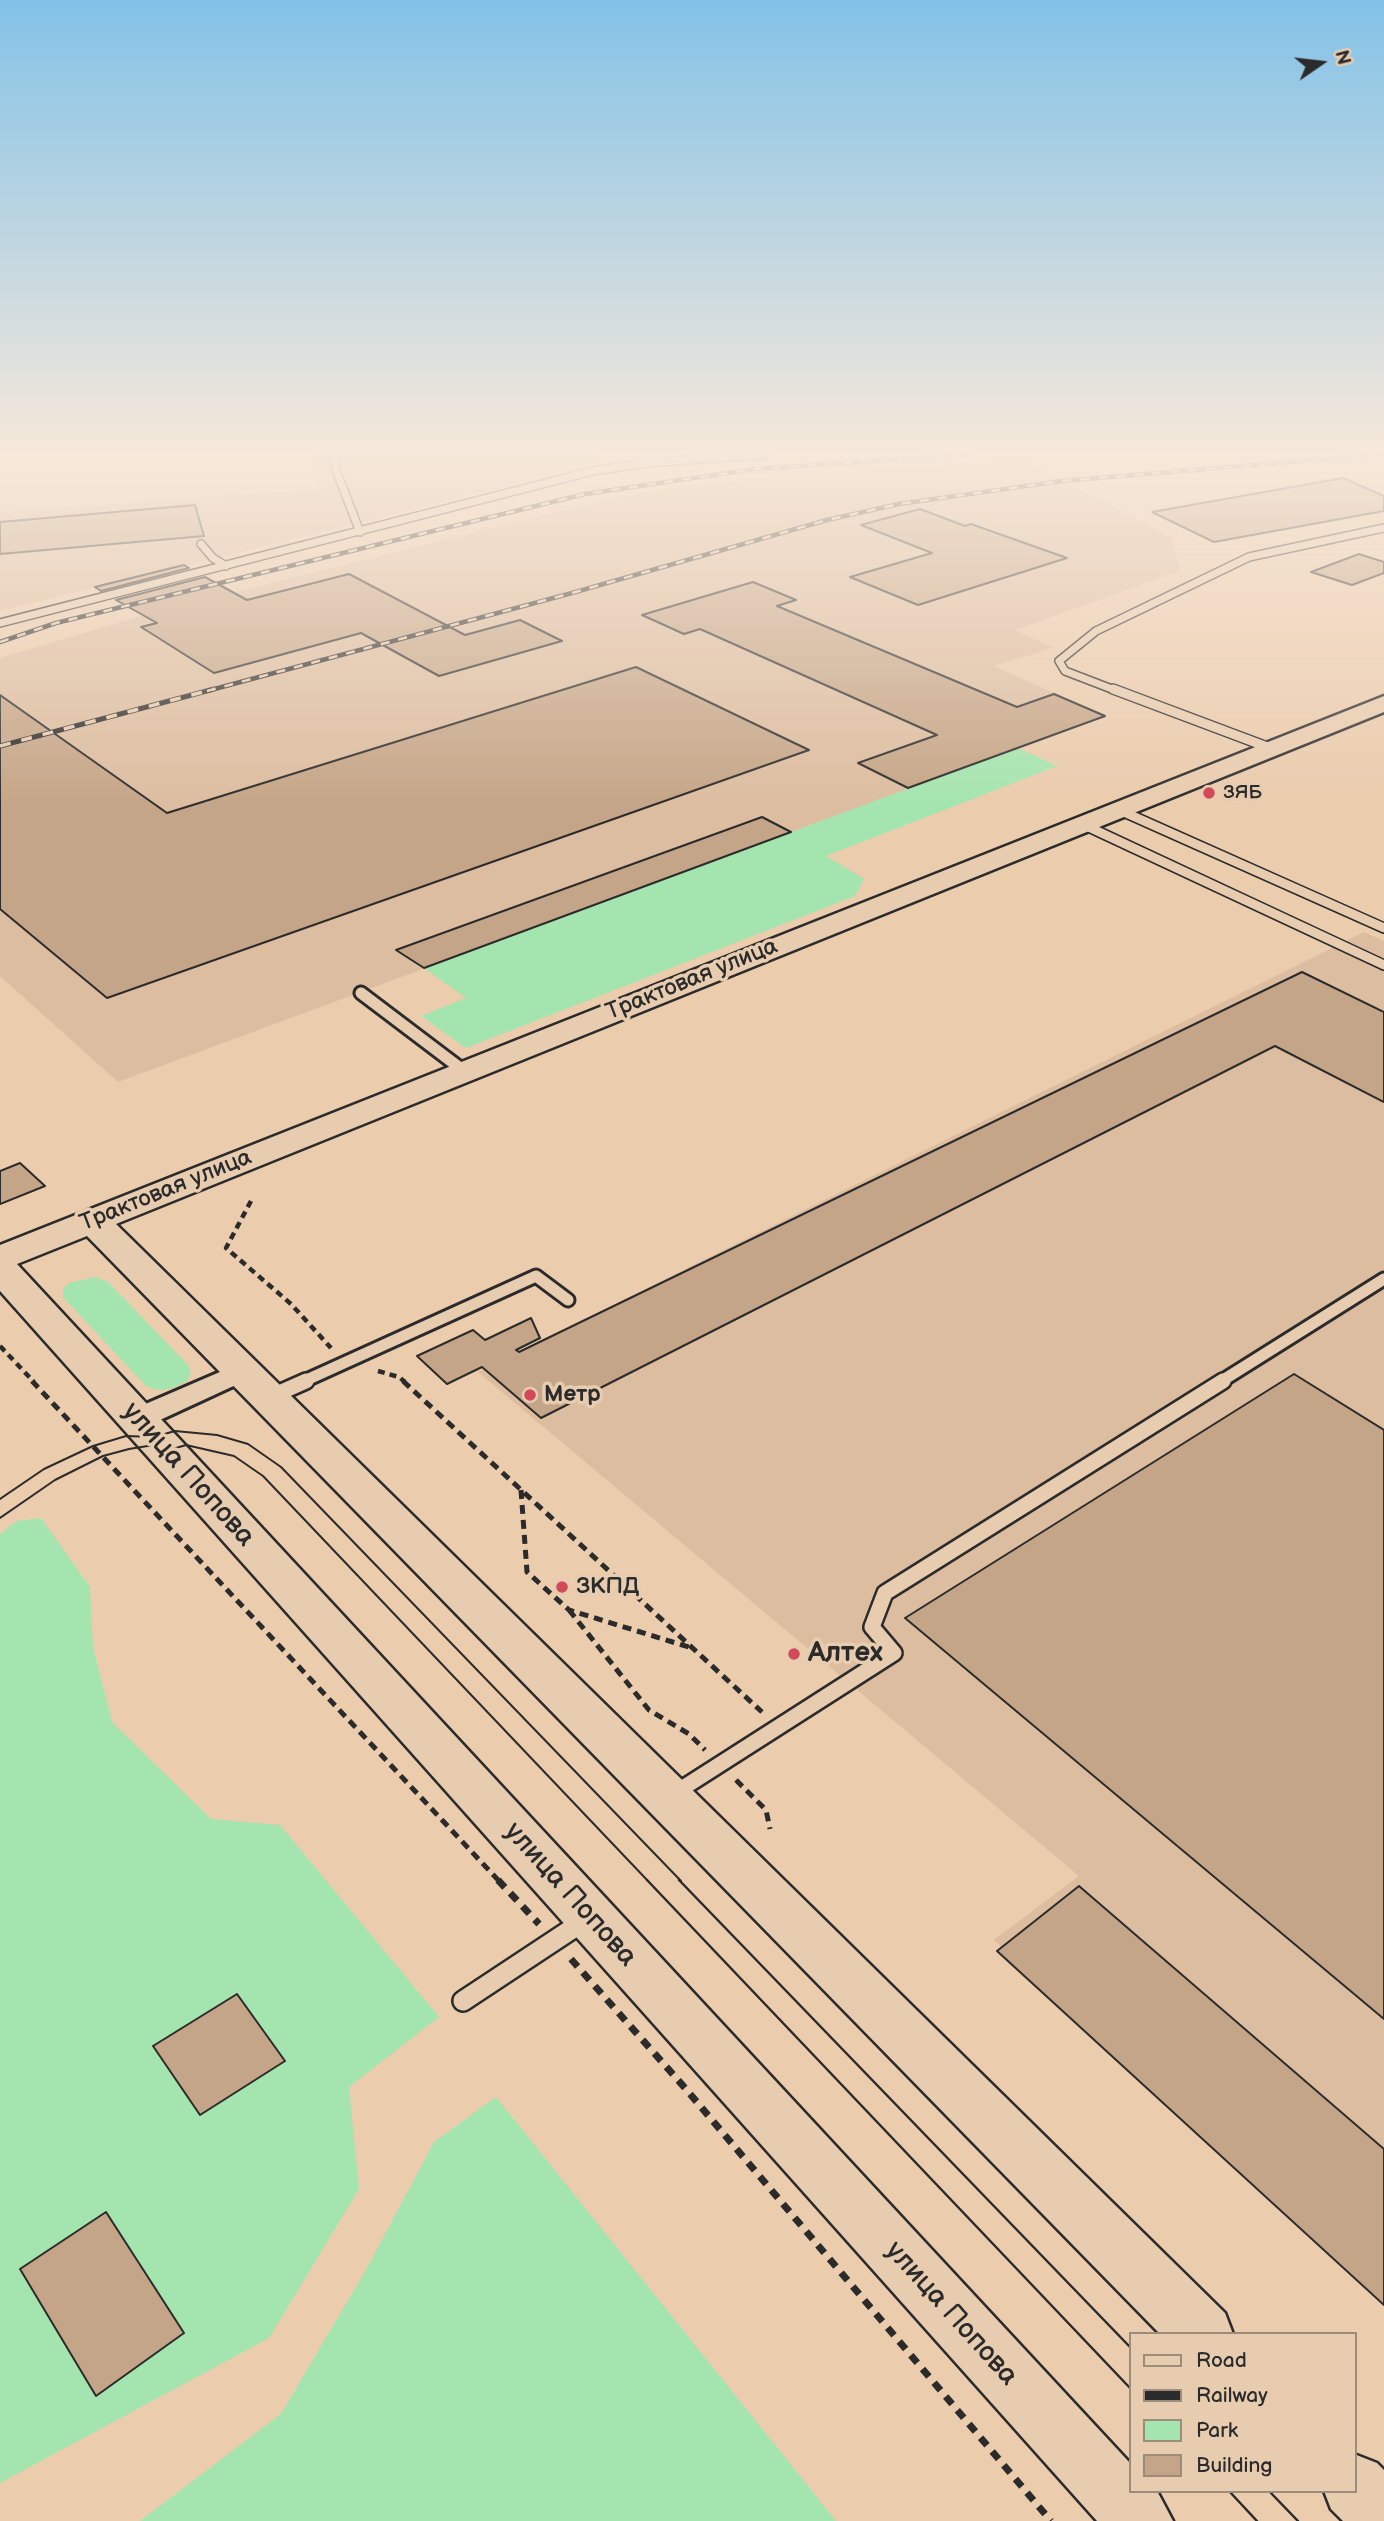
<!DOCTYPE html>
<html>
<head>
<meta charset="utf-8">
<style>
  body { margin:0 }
  #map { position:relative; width:1384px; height:2521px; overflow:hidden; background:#ebccad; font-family:"Balsamiq Sans",sans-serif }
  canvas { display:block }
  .legend { position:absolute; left:1129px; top:2332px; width:228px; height:161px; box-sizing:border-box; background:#e8ccaf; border:2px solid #9c8c7a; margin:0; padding:9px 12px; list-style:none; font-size:21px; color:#2b2b2b }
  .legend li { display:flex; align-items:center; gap:14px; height:35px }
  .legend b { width:35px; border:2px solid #9c8c7a }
  .north { position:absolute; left:1286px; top:28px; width:70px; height:70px; -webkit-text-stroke:5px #e8ccaf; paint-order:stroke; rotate:76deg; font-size:19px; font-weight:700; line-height:28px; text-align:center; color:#2b2b2b }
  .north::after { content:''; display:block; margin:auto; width:24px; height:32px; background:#2b2b2b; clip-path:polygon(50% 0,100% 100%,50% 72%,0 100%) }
</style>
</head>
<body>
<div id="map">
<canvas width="1384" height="2521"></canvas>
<ul class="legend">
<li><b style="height:9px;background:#e8ccaf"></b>Road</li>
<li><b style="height:9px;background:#2b2b2b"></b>Railway</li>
<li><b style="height:19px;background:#a4e5af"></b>Park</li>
<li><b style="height:19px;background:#c5a587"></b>Building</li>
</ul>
<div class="north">N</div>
</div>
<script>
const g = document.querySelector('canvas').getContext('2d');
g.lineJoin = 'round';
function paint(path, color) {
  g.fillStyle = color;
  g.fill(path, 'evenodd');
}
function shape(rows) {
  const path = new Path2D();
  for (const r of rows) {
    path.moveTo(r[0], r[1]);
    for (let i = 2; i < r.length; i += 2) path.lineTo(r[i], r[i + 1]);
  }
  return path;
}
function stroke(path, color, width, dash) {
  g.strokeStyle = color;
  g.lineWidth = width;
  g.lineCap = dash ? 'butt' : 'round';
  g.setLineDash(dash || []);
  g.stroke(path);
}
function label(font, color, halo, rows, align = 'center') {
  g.font = font + ' "Balsamiq Sans",sans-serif';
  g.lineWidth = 7;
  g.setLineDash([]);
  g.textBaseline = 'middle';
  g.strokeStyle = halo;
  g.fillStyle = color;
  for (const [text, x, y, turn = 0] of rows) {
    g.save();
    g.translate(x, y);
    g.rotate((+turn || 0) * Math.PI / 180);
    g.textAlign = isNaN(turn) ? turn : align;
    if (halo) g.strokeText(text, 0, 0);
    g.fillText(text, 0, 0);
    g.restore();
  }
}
const built = shape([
  [309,454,596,454,603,463,0,611,0,512,319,489],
  [1027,459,1062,481,1172,538,1180,571,1015,630,1053,648,994,666,1105,716,118,1082,0,976,0,658,155,612,600,501,668,488,787,475],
  [1364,932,1384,941,1384,2303,994,1940,1079,1876,478,1372]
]);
const green = shape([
  [1018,748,1057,766,826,856,864,879,855,896,466,1048,421,1016,466,998,424,968],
  [95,1277,108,1282,188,1365,191,1373,187,1381,170,1389,157,1390,146,1386,63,1297,63,1289,69,1283],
  [41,1518,90,1587,93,1647,112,1722,211,1819,280,1825,439,2017,349,2087,359,2189,269,2338,0,2483,0,1534,17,1521],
  [496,2097,836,2521,140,2521,281,2414,366,2270,434,2142]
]);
const building = shape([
  [1343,478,1384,496,1384,511,1214,542,1152,512,1343,478],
  [195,505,204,536,0,554,0,522,195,505],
  [920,509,965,526,971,524,1067,558,918,605,850,577,932,553,861,525,920,509],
  [1359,554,1384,562,1384,573,1352,585,1311,572,1359,554],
  [184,565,189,568,101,591,95,587,184,565],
  [349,574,465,635,520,620,562,641,439,676,361,633,214,673,141,627,157,623,116,600,205,577,247,600,349,574],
  [753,582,796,600,777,606,1017,707,1054,694,1105,716,908,788,858,763,937,735,700,629,684,634,642,615,753,582],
  [636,667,809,750,107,998,0,909,0,695,167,813,636,667],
  [762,817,791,832,424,968,396,950,762,817],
  [1302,972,1384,1012,1384,1102,1275,1046,541,1418,482,1367,447,1384,417,1356,473,1330,485,1340,531,1318,540,1338,516,1350,519,1352,1302,972],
  [20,1163,45,1186,0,1204,0,1171,20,1163],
  [1294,1374,1384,1430,1384,2019,905,1618,1294,1374],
  [1079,1886,1384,2149,1384,2305,997,1951,1079,1886],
  [237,1994,285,2061,200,2115,153,2046,237,1994],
  [106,2212,184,2333,96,2396,20,2269,106,2212]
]);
const pathFar2 = shape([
  [251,1201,226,1248,291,1304,331,1348],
  [0,1346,34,1382],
  [378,1371,399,1377,405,1382]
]);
const pathFar1 = shape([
  [32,1381,499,1881],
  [403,1381,762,1712],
  [521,1490,527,1572,569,1610,692,1648],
  [569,1610,649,1710,689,1734,705,1750],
  [736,1780,766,1810,770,1829]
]);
const path = shape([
  [498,1880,539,1924],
  [571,1959,685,2088,1051,2521]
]);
const laneFar4 = shape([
  [334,454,336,470,360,532],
  [201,544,213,558,226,566],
  [0,623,593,471,646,463,771,454],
  [1117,691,1065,671,1059,661,1096,631,1249,557,1384,528]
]);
const laneFar3 = shape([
  [1113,689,1270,748],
  [1117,809,1384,928],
  [1080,823,1384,965]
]);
const laneFar2 = shape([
  [361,993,464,1071],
  [302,1382,536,1276,568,1300],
  [1220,1382,1384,1279]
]);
const laneFar1 = shape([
  [270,1397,306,1381],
  [675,1793,894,1653,872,1627,885,1593,1223,1381]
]);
const lane = shape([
  [463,2001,584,1921]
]);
const street = shape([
  [243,1362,253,1365,257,1371,253,1377,147,1426,137,1429,127,1426,123,1419,127,1412,243,1362]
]);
const secondary = shape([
  [1384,696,1384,712,116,1224,1225,2313,1233,2334,1160,2334,87,1236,17,1264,1130,2463,1130,2491,1157,2491,1173,2521,1097,2521,0,1291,0,1245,1384,696],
  [1354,2454,1377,2463,1384,2470,1384,2521,1343,2521,1331,2509,1324,2491,1354,2491,1354,2454]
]);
const tramFar1 = shape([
  [0,1499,44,1469,93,1446,126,1436,154,1437,175,1431,217,1435,248,1444,281,1467,681,1881],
  [0,1518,55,1480,103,1456,129,1449,160,1444,166,1451,186,1445,234,1456,263,1476,648,1881]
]);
const tram = shape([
  [647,1880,1130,2388],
  [679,1880,1130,2347],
  [1229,2491,1257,2521],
  [1269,2491,1298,2521]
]);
const railFar1 = shape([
  [0,642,56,623,585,494,755,469,973,454],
  [207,691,572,593,827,520,899,504,1062,481,1384,454]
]);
const rail = shape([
  [0,746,214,689]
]);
const markers = [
  [1209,793,7,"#d1495b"],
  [530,1395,7,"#d1495b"],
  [562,1587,7,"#d1495b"],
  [794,1654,7,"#d1495b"]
];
const farPoinames = [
  ["ЗЯБ",1223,793]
];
const streetNames = [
  ["Трактовая улица",692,980,-22],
  ["Трактовая улица",166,1191,-22]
];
const poiNames = [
  ["Метр",544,1395],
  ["ЗКПД",576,1587]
];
const nearStreetnames = [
  ["улица Попова",188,1475,48],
  ["улица Попова",570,1895,48],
  ["улица Попова",951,2314,48]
];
const nearPoinames = [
  ["Алтех",808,1654]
];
paint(built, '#dcbda0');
paint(green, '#a4e5af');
paint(building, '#c5a587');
stroke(building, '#2b2b2b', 2);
stroke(laneFar4, '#2b2b2b', 10);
stroke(laneFar3, '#2b2b2b', 12);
stroke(laneFar2, '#2b2b2b', 17);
stroke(laneFar1, '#2b2b2b', 20);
stroke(lane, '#2b2b2b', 24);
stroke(street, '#2b2b2b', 6);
stroke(secondary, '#2b2b2b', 5);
stroke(pathFar2, '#2b2b2b', 4.5, [7, 5]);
stroke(pathFar1, '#2b2b2b', 5, [9, 6]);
stroke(path, '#2b2b2b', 7, [10, 8]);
stroke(laneFar4, '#e8ccaf', 7);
stroke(laneFar3, '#e8ccaf', 9);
stroke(laneFar2, '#e8ccaf', 11);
stroke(laneFar1, '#e8ccaf', 15);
stroke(lane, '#e8ccaf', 19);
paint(street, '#e8ccaf');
paint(secondary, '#e8ccaf');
stroke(tramFar1, '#2b2b2b', 2);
stroke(tram, '#2b2b2b', 2.5);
stroke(railFar1, '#2b2b2b', 4.5);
stroke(rail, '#2b2b2b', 5);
stroke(railFar1, '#e8ccaf', 2.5, [9]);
stroke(rail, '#e8ccaf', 3.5, [11]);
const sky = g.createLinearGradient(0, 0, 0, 807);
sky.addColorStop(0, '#82c2e7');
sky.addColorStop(0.56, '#f6e8da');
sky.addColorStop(1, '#f6e8da00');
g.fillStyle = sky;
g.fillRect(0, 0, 1384, 807);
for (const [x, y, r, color] of markers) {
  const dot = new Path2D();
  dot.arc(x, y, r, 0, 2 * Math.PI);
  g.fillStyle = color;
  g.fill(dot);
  stroke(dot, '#e8ccaf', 2.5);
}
label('bold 19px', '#2b2b2b', '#e8ccaf', farPoinames, 'left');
label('23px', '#2b2b2b', '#e8ccaf', streetNames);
label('bold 23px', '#2b2b2b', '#e8ccaf', poiNames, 'left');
label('28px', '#2b2b2b', '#e8ccaf', nearStreetnames);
label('bold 28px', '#2b2b2b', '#e8ccaf', nearPoinames, 'left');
</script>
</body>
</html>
